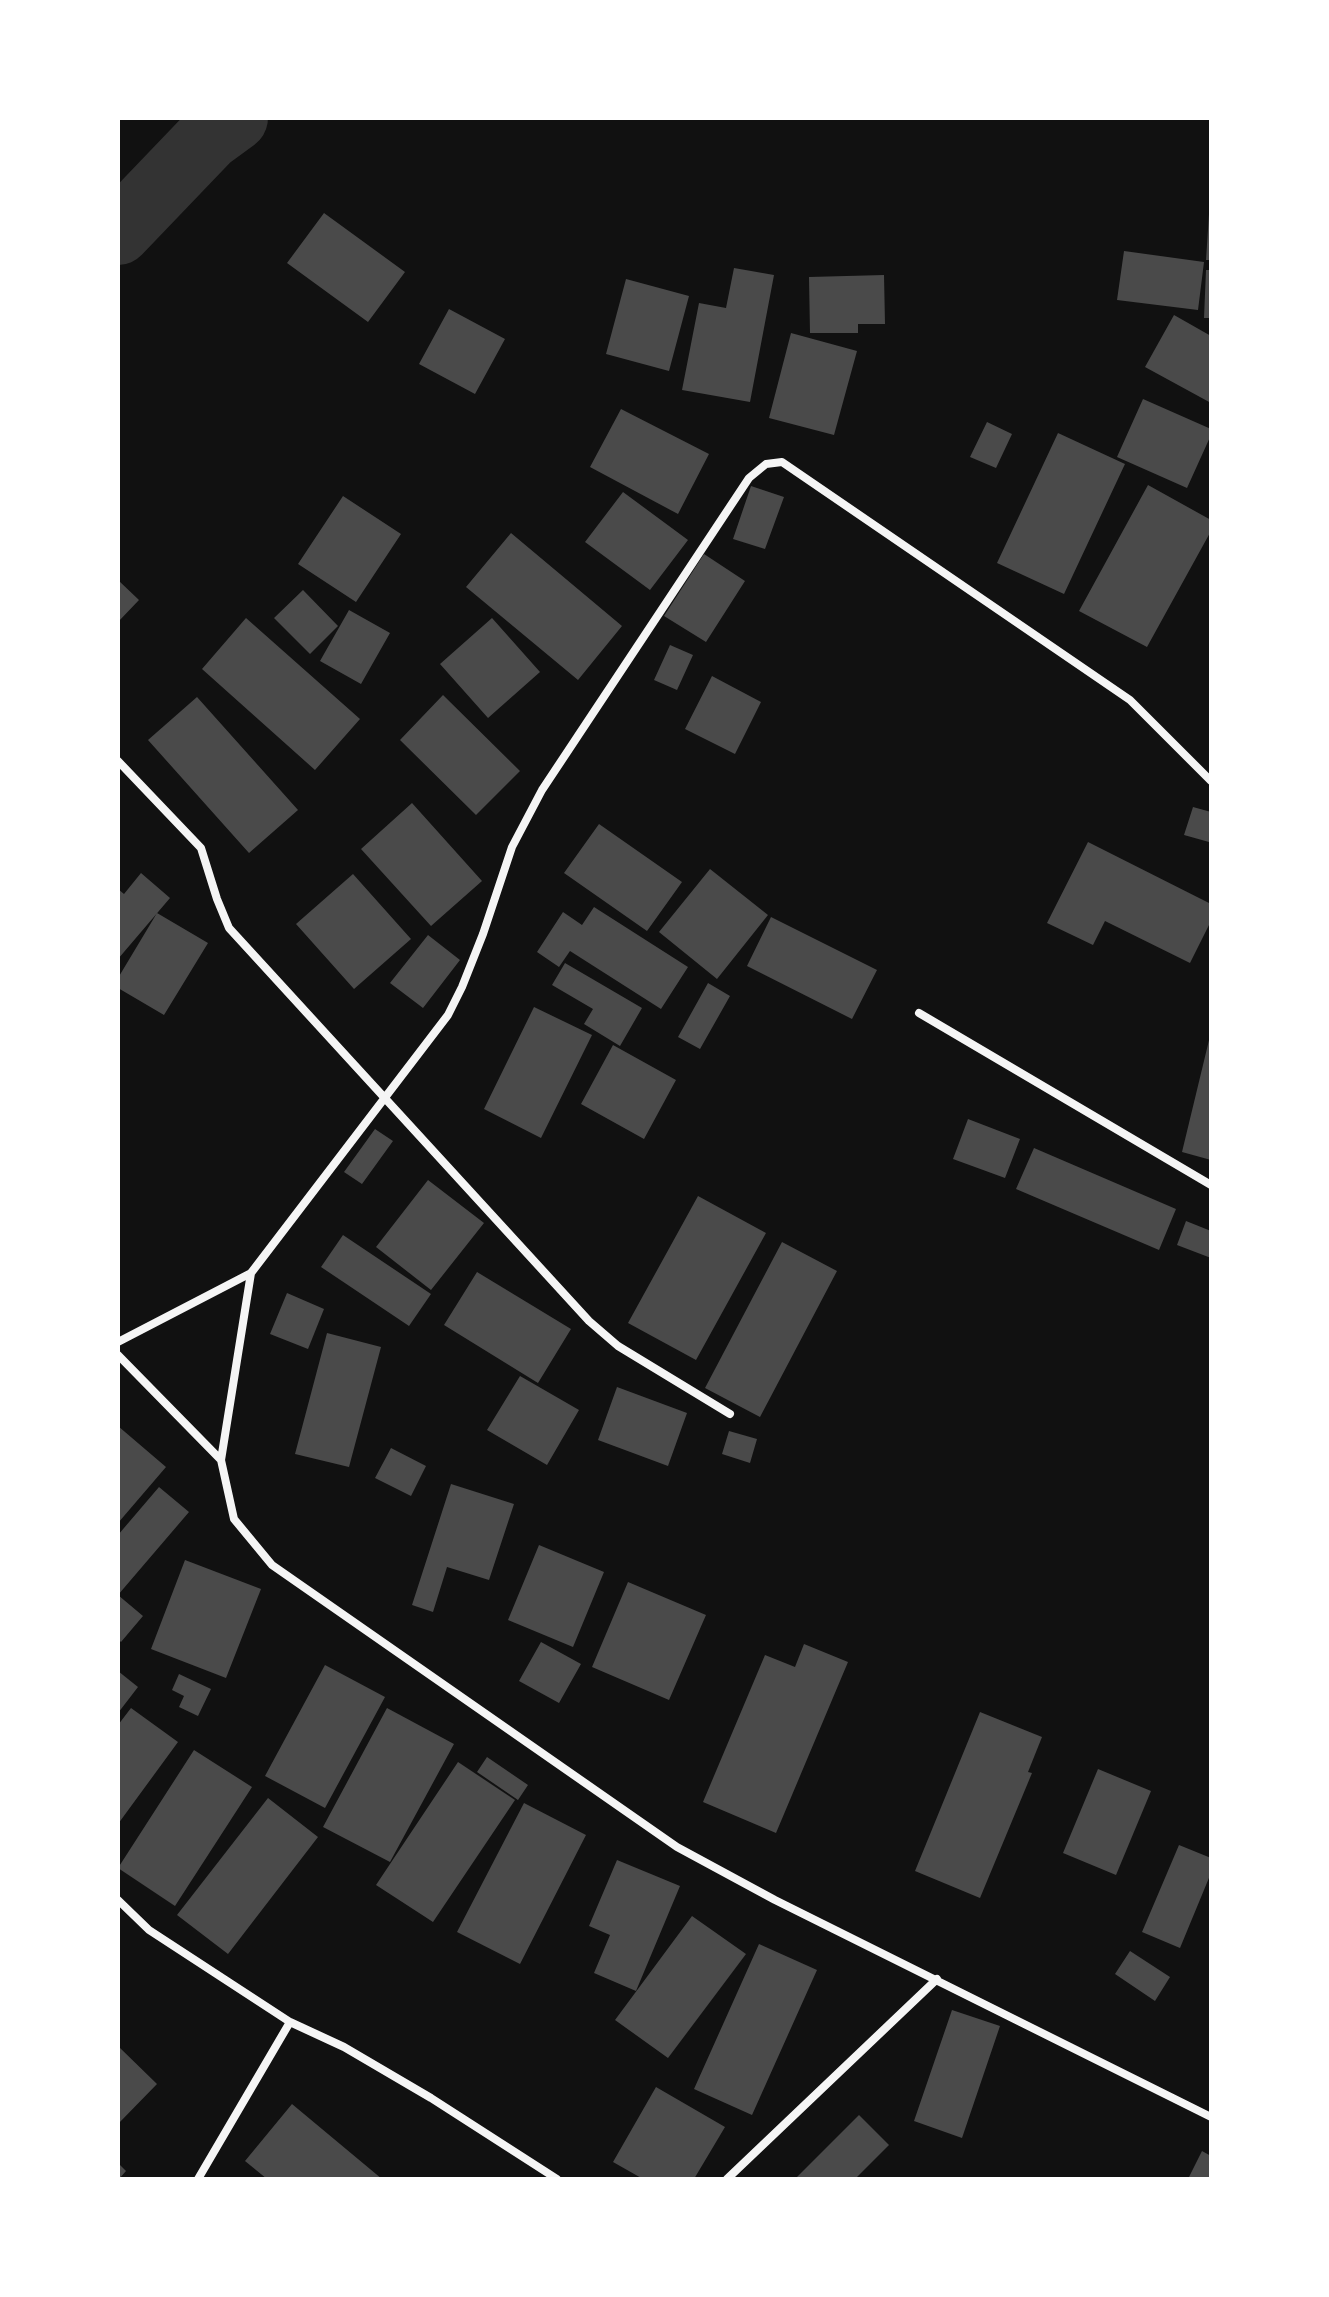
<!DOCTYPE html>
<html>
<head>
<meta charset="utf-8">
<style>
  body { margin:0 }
  #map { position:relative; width:1329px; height:2297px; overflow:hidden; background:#111; font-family:Roboto,sans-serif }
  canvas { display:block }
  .frame { position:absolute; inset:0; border:120px solid #fff; pointer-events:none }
</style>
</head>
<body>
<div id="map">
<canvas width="1329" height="2297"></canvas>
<div class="frame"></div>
</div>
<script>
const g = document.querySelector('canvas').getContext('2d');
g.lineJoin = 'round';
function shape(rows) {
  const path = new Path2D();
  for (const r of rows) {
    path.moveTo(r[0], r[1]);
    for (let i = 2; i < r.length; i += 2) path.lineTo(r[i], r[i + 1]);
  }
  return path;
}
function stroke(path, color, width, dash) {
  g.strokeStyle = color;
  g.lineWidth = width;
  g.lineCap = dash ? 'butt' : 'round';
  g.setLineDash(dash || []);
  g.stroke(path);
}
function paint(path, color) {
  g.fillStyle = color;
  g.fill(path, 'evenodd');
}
const river = shape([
  [118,232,209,137,235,118]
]);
const building = shape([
  [324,213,405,272,368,322,287,263],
  [1209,214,1211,214,1211,260,1206,260],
  [1124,251,1204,262,1198,310,1117,300],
  [734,268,774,275,750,402,682,390,699,303,726,308],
  [1206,270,1211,270,1211,318,1204,318],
  [884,275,885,324,858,324,858,333,810,333,809,277],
  [626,279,689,296,669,371,606,354],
  [449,309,505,339,475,394,419,364],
  [1174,315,1211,336,1211,403,1145,367],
  [791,333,857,351,834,435,769,418],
  [1143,399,1211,429,1211,435,1187,488,1117,457],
  [621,409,709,454,678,514,590,467],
  [987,422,1012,434,996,468,970,457],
  [1058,433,1125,464,1064,594,997,563],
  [1148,485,1211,520,1211,531,1147,647,1079,611],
  [751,486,784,497,765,549,733,539],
  [623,492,688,540,650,590,585,542],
  [343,496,401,534,356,602,298,564],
  [511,533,622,626,578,680,466,587],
  [704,554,745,581,706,642,664,616],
  [118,580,139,600,118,622],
  [303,590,338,626,310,654,274,618],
  [349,610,390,633,361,684,320,661],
  [246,618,360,719,315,770,202,669],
  [492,618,540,672,488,718,440,664],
  [670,645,693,655,677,690,654,680],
  [712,676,761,702,735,754,685,729],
  [443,695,520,771,476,815,400,740],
  [197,697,298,810,249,853,148,740],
  [412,803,482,881,431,926,361,849],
  [1193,807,1211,812,1211,836,1209,842,1184,835],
  [599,824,682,882,647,931,564,873],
  [1088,842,1211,904,1211,921,1190,963,1105,921,1093,945,1047,923],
  [710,869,768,915,717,979,659,932],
  [141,873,170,898,118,959,118,889,124,894],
  [353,874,411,939,354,989,296,924],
  [594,907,688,967,661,1009,570,951,559,967,537,952,563,912,582,925],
  [157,913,208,943,164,1015,118,988,118,978],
  [771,917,877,970,852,1019,747,966],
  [428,935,460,960,423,1008,390,983],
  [565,963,642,1008,620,1046,584,1024,593,1009,552,985],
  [708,983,730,996,700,1049,678,1037],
  [534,1007,592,1035,541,1138,484,1109],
  [1210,1036,1211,1037,1211,1160,1182,1152],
  [613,1045,676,1080,644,1139,581,1104],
  [968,1119,1020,1139,1005,1178,953,1159],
  [375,1129,393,1141,362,1184,344,1172],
  [1034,1148,1176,1209,1159,1250,1016,1189],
  [428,1180,484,1223,431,1290,376,1247],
  [698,1196,766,1233,696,1360,628,1323],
  [1186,1221,1211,1231,1211,1258,1177,1245],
  [343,1235,431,1294,409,1326,321,1267],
  [782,1242,837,1271,760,1417,705,1388],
  [477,1272,571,1329,538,1383,444,1325],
  [287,1293,324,1309,308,1349,270,1334],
  [327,1333,381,1347,349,1467,295,1454],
  [520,1376,579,1410,547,1465,487,1430],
  [617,1387,687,1413,668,1466,598,1440],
  [118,1426,166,1467,118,1523],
  [729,1431,757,1439,750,1463,722,1454],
  [391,1448,426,1466,411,1496,375,1478],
  [451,1484,514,1504,489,1580,447,1567,433,1612,412,1605],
  [159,1487,189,1512,118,1595,143,1616,121,1642,118,1639,118,1535],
  [539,1545,604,1572,573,1647,508,1620],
  [185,1560,261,1589,226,1678,151,1649],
  [628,1582,706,1615,669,1700,592,1667],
  [541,1642,581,1664,559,1703,519,1681],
  [804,1644,848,1662,776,1833,703,1802,765,1655,795,1667],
  [325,1665,385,1697,325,1808,265,1776],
  [118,1671,138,1687,118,1713],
  [179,1674,211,1689,198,1716,179,1707,184,1696,172,1690],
  [131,1708,178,1742,118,1824,118,1725],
  [387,1708,454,1744,390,1862,323,1827],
  [980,1712,1042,1737,1028,1772,1032,1773,980,1898,915,1871],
  [194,1750,252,1787,175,1906,118,1868],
  [487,1757,528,1785,518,1800,477,1772],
  [458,1762,515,1800,433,1922,376,1885],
  [1098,1769,1151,1791,1116,1875,1063,1853],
  [268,1798,318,1837,228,1954,177,1915],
  [524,1803,586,1835,520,1964,457,1932],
  [1179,1845,1211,1858,1211,1873,1180,1948,1142,1932],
  [617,1860,680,1886,636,1991,594,1973,610,1935,589,1926],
  [692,1916,746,1954,668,2058,615,2020],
  [759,1944,817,1970,752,2115,694,2089],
  [1130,1951,1170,1977,1155,2001,1115,1974],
  [952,2010,1000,2026,962,2138,914,2121],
  [118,2046,157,2084,118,2124],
  [656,2087,725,2127,694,2179,643,2179,613,2162],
  [292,2104,382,2179,267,2179,245,2161],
  [859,2115,889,2145,855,2179,795,2179],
  [1202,2151,1211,2156,1211,2179,1188,2179],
  [118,2163,126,2171,119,2179,118,2179]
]);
const minor = shape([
  [118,761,201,848,217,899,229,928,589,1321,618,1346,730,1414],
  [919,1013,1211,1185],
  [118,1342,251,1273,448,1015,462,987,483,934,512,847,542,790,749,478,766,464,782,462,1130,700,1211,781],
  [118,1355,221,1460,234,1519,272,1565,677,1847,775,1900,1211,2117],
  [221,1460,251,1273],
  [118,1900,149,1930,290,2022,344,2047,431,2098,557,2179],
  [198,2179,290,2022],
  [727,2179,937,1979]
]);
stroke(river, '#333', 66);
paint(building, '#4a4a4a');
stroke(minor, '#f5f5f5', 8);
</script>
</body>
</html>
